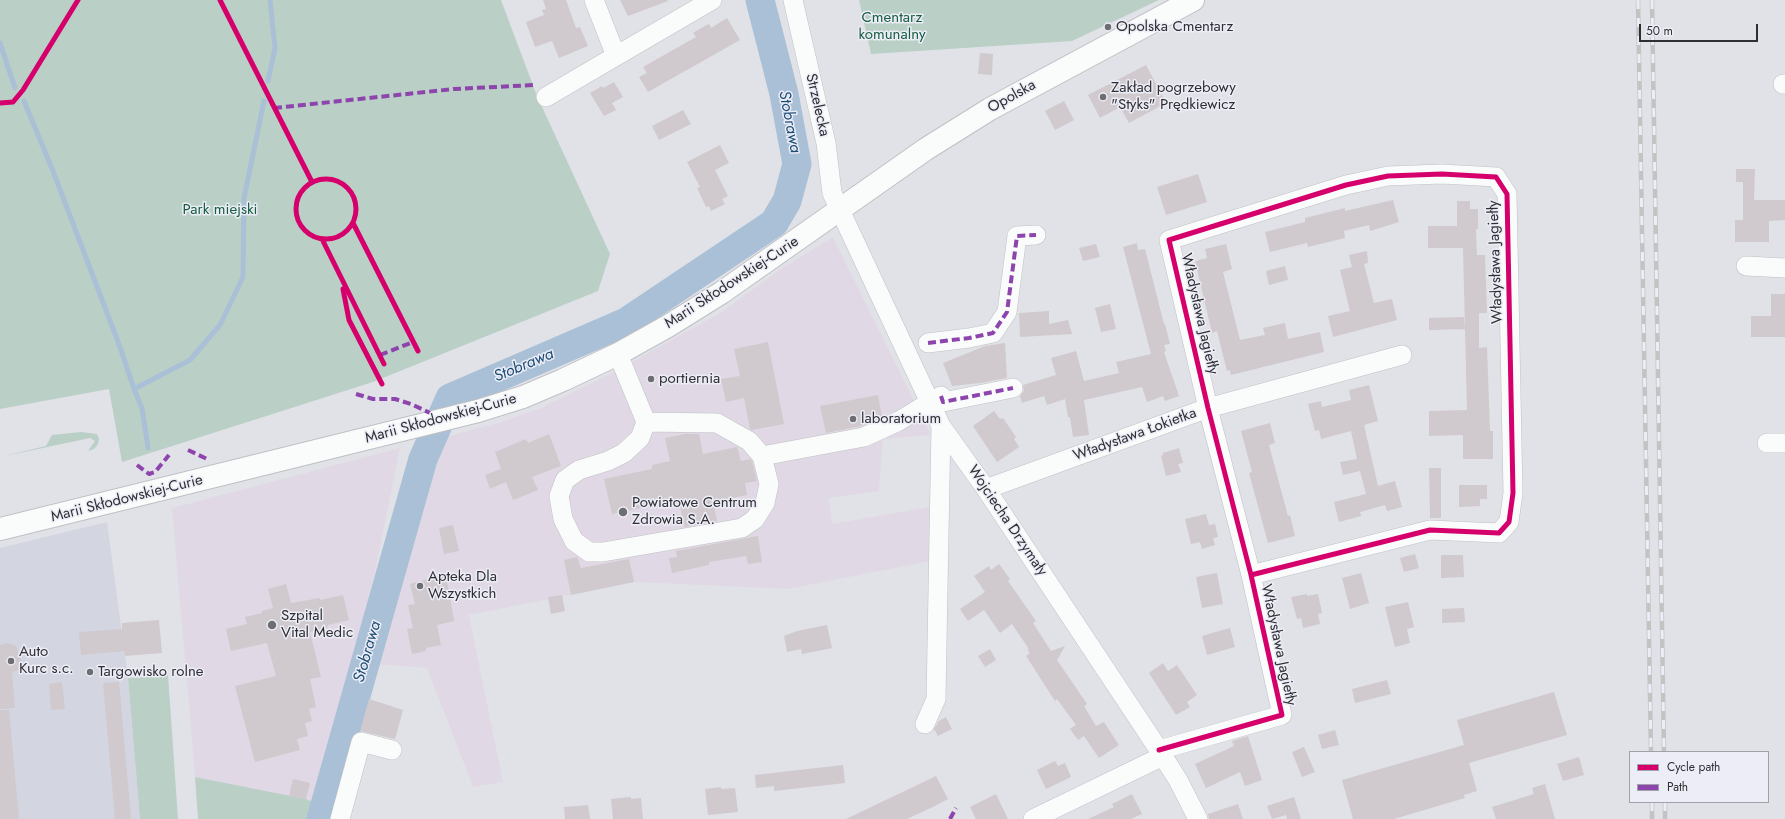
<!DOCTYPE html>
<html>
<head>
<meta charset="utf-8">
<style>
  body { margin:0 }
  #map { position:relative; width:1785px; height:819px; overflow:hidden; background:#e1e2e7; font-family:Jost,sans-serif }
  canvas { display:block }
  .legend { position:absolute; left:1629px; top:751px; width:140px; height:52px; box-sizing:border-box; background:#ecedf7; border:1px solid #a0a1a9; margin:0; padding:5px 7px; list-style:none; font-size:12px; color:#2f2f33 }
  .legend li { display:flex; align-items:center; gap:8px; height:20px }
  .legend b { width:20px; border:1px solid #a0a1a9 }
  .scale { position:absolute; left:1639px; top:24px; width:119px; height:18px; box-sizing:border-box; border:2px solid #2f2f33; border-top:0; padding-left:5px; font-size:12px; line-height:14px; white-space:nowrap; color:#2f2f33; -webkit-text-stroke:3px #ecedf7; paint-order:stroke }
</style>
</head>
<body>
<div id="map">
<canvas width="1785" height="819"></canvas>
<ul class="legend">
<li><b style="height:5px;background:#d6006c"></b>Cycle path</li>
<li><b style="height:5px;background:#8e44ad"></b>Path</li>
</ul>
<div class="scale">50 m</div>
</div>
<script>
const g = document.querySelector('canvas').getContext('2d');
g.lineJoin = 'round';
function paint(path, color) {
  g.fillStyle = color;
  g.fill(path, 'evenodd');
}
function shape(rows) {
  const path = new Path2D();
  for (const r of rows) {
    if (r.length === 3) {
      path.moveTo(r[0] + r[2], r[1]);
      path.arc(r[0], r[1], r[2], 0, 2 * Math.PI);
      continue;
    }
    path.moveTo(r[0], r[1]);
    for (let i = 2; i < r.length; i += 2) path.lineTo(r[i], r[i + 1]);
  }
  return path;
}
function stroke(path, color, width, dash) {
  g.strokeStyle = color;
  g.lineWidth = width;
  g.lineCap = dash ? 'butt' : 'round';
  g.setLineDash(dash || []);
  g.stroke(path);
}
function label(font, color, halo, rows, align = 'center') {
  g.font = font + ' Jost,sans-serif';
  g.lineWidth = 3;
  g.setLineDash([]);
  g.textBaseline = 'middle';
  g.strokeStyle = halo;
  g.fillStyle = color;
  for (const [text, x, y, turn = 0] of rows) {
    g.save();
    g.translate(x, y);
    g.rotate((+turn || 0) * Math.PI / 180);
    g.textAlign = isNaN(turn) ? turn : align;
    if (halo) g.strokeText(text, 0, 0);
    g.fillText(text, 0, 0);
    g.restore();
  }
}
const built = shape([
  [107,522,128,678,140,819,0,819,0,548]
]);
const medical = shape([
  [833,237,931,435,883,439,879,491,829,498,832,524,929,507,930,561,788,589,634,582,469,615,503,782,473,787,427,668,373,664,398,573,438,439,504,421,541,408,612,373,720,313,778,271],
  [400,448,375,572,318,804,306,799,195,777,172,508]
]);
const green = shape([
  [0,0,501,0,537,96,610,254,598,291,373,382,122,462,109,389,0,409],
  [859,0,1159,0,1072,41,871,54],
  [81,432,97,434,99,439,98,444,94,449,88,451,95,441,90,438,0,457,46,446,52,435],
  [168,675,178,819,140,819,128,678],
  [195,777,306,799,318,804,315,819,198,819]
]);
const stream = shape([
  [0,43,15,88],
  [268,81,275,48,270,0],
  [24,101,53,171,120,347,134,389,142,408,148,448],
  [134,389,190,360,220,325,243,277,244,198,264,101]
]);
const river = shape([
  [321,819,423,459,450,398,626,322,774,223,787,201,797,164,784,94,760,0]
]);
const building = shape([
  [543,0,566,0,576,28,580,27,588,46,559,58,552,41,535,47,526,22,544,15,542,10,546,9],
  [620,0,667,0,668,1,628,16],
  [727,18,740,40,648,92,639,77,647,73,643,67,696,37,693,33,701,28,709,24,711,28],
  [980,53,993,54,992,75,978,74],
  [1146,65,1166,103,1129,123,1120,107,1100,118,1088,95],
  [614,82,623,97,612,103,616,110,604,116,590,93,602,86,603,88],
  [1064,101,1074,120,1055,130,1045,111],
  [683,110,691,124,659,140,652,126],
  [720,145,729,163,715,170,728,196,722,199,725,204,711,211,709,206,706,207,697,188,700,187,687,162],
  [1736,169,1755,169,1754,200,1785,200,1785,220,1769,221,1769,242,1735,242,1735,220,1743,220,1743,182,1736,182],
  [1198,174,1207,202,1166,215,1157,187],
  [1393,200,1399,222,1370,231,1369,225,1344,231,1345,238,1308,247,1307,243,1270,252,1265,232,1305,222,1305,218,1345,208,1345,211],
  [1457,201,1470,201,1470,209,1478,209,1478,229,1476,229,1477,255,1485,255,1487,313,1479,313,1479,348,1487,347,1490,431,1493,431,1493,459,1463,459,1463,435,1429,436,1429,411,1467,410,1463,248,1428,248,1428,226,1457,226],
  [1137,243,1138,250,1145,249,1164,324,1165,324,1170,344,1164,345,1166,351,1164,352,1179,396,1165,401,1163,396,1147,402,1142,387,1084,400,1089,435,1073,437,1070,417,1068,417,1065,399,1047,405,1044,396,1022,403,1020,396,1024,391,1023,385,1056,375,1051,358,1076,351,1084,381,1119,373,1116,362,1151,354,1123,247],
  [1096,244,1100,257,1083,261,1079,248],
  [1226,244,1232,269,1223,272,1240,340,1265,335,1263,328,1285,323,1288,339,1320,332,1324,352,1231,375,1230,370,1227,371,1217,331,1212,333,1195,261,1207,258,1205,249],
  [1367,251,1368,263,1364,264,1374,303,1392,299,1397,320,1333,337,1328,316,1350,311,1340,270,1352,267,1349,255],
  [1285,266,1288,280,1269,285,1266,271],
  [1771,294,1785,294,1785,337,1751,337,1751,316,1771,316],
  [1110,304,1116,329,1101,332,1095,308],
  [1049,311,1049,324,1068,320,1072,334,1020,337,1019,313],
  [1464,317,1465,329,1429,330,1429,318],
  [768,342,784,424,752,430,750,429,744,398,726,402,721,379,740,376,734,349],
  [1005,343,1007,378,980,383,952,386,943,363,985,346],
  [1369,385,1378,421,1364,425,1378,486,1395,481,1402,507,1387,511,1385,505,1360,512,1361,516,1339,522,1334,502,1366,494,1360,471,1343,475,1340,462,1357,459,1351,431,1321,439,1319,430,1315,431,1308,404,1321,401,1322,407,1351,400,1349,390],
  [878,395,882,417,861,426,826,433,820,406],
  [994,411,1000,419,1003,418,1016,437,1014,439,1019,447,997,462,973,426],
  [1270,423,1275,443,1269,445,1288,516,1290,515,1295,536,1268,543,1249,473,1252,472,1241,431],
  [549,434,561,466,532,477,538,490,513,500,506,482,490,489,485,475,501,469,495,452,526,439,528,443],
  [685,434,699,434,703,454,737,447,741,461,750,459,752,461,757,481,745,483,747,495,713,502,717,521,684,527,679,500,612,514,604,479,652,469,652,465,670,461,665,438],
  [1179,448,1183,463,1178,464,1181,472,1166,476,1161,456,1163,455,1163,453],
  [1429,468,1441,468,1441,518,1430,518],
  [1459,485,1487,485,1487,499,1480,499,1480,506,1459,507],
  [1206,514,1209,525,1215,524,1218,537,1213,538,1215,545,1202,549,1200,542,1191,544,1185,519],
  [453,525,459,551,444,554,439,528],
  [758,536,762,562,748,564,746,556,709,562,709,565,672,573,669,558,677,557,676,551],
  [1415,554,1419,568,1404,572,1400,558],
  [1441,555,1463,555,1464,577,1441,578],
  [577,557,581,568,629,559,634,582,571,595,564,560],
  [999,564,1010,579,1008,581,1036,621,1033,623,1051,651,1065,646,1057,660,1087,704,1084,706,1096,726,1104,722,1119,745,1099,758,1084,736,1078,740,1070,729,1076,725,1057,699,1055,701,1026,656,1030,653,1027,649,1029,649,1012,624,1000,633,984,610,968,621,960,609,985,592,974,576,989,566,991,570],
  [1217,573,1223,604,1202,608,1196,577],
  [1361,573,1369,603,1350,609,1342,578],
  [446,574,454,621,437,625,441,645,426,648,426,651,412,654,407,629,413,628,408,605,415,604,410,584],
  [286,584,291,603,320,598,320,600,343,595,349,620,328,625,328,627,310,632,321,677,310,679,316,707,309,709,312,721,305,723,308,736,297,739,300,750,255,762,235,686,276,676,267,643,231,651,226,629,247,624,245,617,262,613,262,611,273,608,268,589],
  [1307,594,1307,596,1318,594,1322,613,1318,614,1320,624,1303,628,1301,618,1297,619,1291,597],
  [562,595,565,611,551,614,548,597],
  [1408,602,1414,627,1407,629,1410,643,1395,647,1385,607],
  [1464,608,1465,622,1442,623,1442,609],
  [159,620,162,653,125,656,124,651,81,655,79,632,122,629,122,623],
  [827,625,832,648,802,654,801,649,787,652,784,636,797,631],
  [1230,628,1235,647,1207,655,1202,636],
  [7,643,16,646,24,668,12,672,15,708,0,709,0,645],
  [990,649,996,660,985,667,978,656],
  [1163,663,1168,671,1177,665,1197,695,1187,702,1190,707,1176,715,1149,673],
  [1387,680,1391,694,1355,703,1352,689],
  [62,682,65,709,51,710,49,684],
  [119,682,131,819,115,819,103,683],
  [1554,692,1567,735,1469,763,1477,791,1464,795,1465,798,1394,819,1353,819,1342,780,1464,745,1457,720],
  [369,699,403,710,395,739,360,731],
  [0,710,9,710,19,819,0,819],
  [946,717,952,729,938,736,934,729,939,721],
  [1335,730,1339,745,1322,749,1318,735],
  [1248,736,1262,780,1245,786,1240,772,1206,788,1195,764,1234,746,1232,741],
  [1304,747,1315,772,1302,777,1292,752],
  [1579,757,1584,775,1563,781,1557,764],
  [1055,761,1058,766,1065,763,1071,777,1046,789,1037,770],
  [843,765,845,783,774,791,774,786,756,788,755,775],
  [936,776,948,799,933,807,907,819,846,819],
  [293,779,310,783,306,799,289,796],
  [1545,784,1555,819,1496,819,1492,807,1534,794,1532,788],
  [721,787,721,789,735,788,738,812,708,815,705,789],
  [996,794,1008,819,976,819,970,807],
  [1132,794,1142,814,1131,819,1088,819,1114,807,1112,804],
  [631,797,631,799,641,798,643,819,613,819,611,799],
  [1294,797,1301,819,1287,819,1286,815,1272,819,1267,806],
  [1238,804,1243,819,1209,819,1208,814],
  [588,805,590,819,565,819,564,807]
]);
const minor = shape([
  [594,0,616,56,712,0],
  [793,0,826,143,832,193,941,426,986,489,1159,750,1178,780,1198,819],
  [1783,84,1785,84],
  [546,97,616,56],
  [1746,266,1785,268],
  [928,343,969,338,993,333,1007,312,1017,236,1036,235],
  [618,354,646,422,640,438,624,453,608,461,579,470,565,480,559,496,563,519,574,541,589,552,603,552,742,528,755,519,765,503,769,484,762,456,749,441,717,423,646,422],
  [941,396,943,402,1013,388],
  [1767,443,1785,443],
  [762,456,864,437,899,421,930,402],
  [986,489,1208,408,1402,355],
  [925,724,936,699,941,426],
  [1159,750,1282,715,1251,575,1208,408,1169,240,1346,185,1388,176,1442,174,1496,177,1507,194,1513,493,1509,522,1499,533,1430,530,1251,575],
  [340,819,361,742,392,750],
  [1033,819,1163,756]
]);
const major = shape([
  [0,529,478,411,523,397,563,380,618,354,668,326,721,293,926,149,990,109,1193,0]
]);
const rail = shape([
  [1638,0,1651,752],
  [1652,0,1664,752],
  [1652,802,1652,819],
  [1665,802,1665,819]
]);
const quiet = shape([
  [274,108,454,89,535,85],
  [928,343,969,338,993,333,1007,312,1017,236,1036,235],
  [380,355,413,342],
  [356,394,373,399,395,399,411,404,430,413],
  [941,396,943,402,1013,388],
  [188,450,207,459],
  [137,465,149,474,155,472,169,455],
  [950,819,956,808]
]);
const cycleway = shape([
  [220,0,312,182],
  [0,103,13,102,23,90,78,0],
  [326,209,30],
  [353,223,418,351],
  [322,239,384,364],
  [343,289,349,320,382,384],
  [1159,750,1282,715,1251,575,1208,408,1169,240,1346,185,1388,176,1442,174,1496,177,1507,194,1513,493,1509,522,1499,533,1430,530,1251,575]
]);
const markers = [
  [1108,27,4,"#6d6e72"],
  [1103,97,4,"#6d6e72"],
  [651,379,4,"#6d6e72"],
  [853,419,4,"#6d6e72"],
  [623,512,5,"#6d6e72"],
  [420,586,4,"#6d6e72"],
  [272,625,5,"#6d6e72"],
  [11,661,4,"#6d6e72"],
  [90,672,4,"#6d6e72"]
];
const parkNames = [
  ["Cmentarz",892,18],
  ["komunalny",892,35],
  ["Park miejski",220,210]
];
const poiNames = [
  ["Opolska Cmentarz",1116,27],
  ["Zakład pogrzebowy",1111,88],
  ["\"Styks\" Prędkiewicz",1111,105],
  ["portiernia",659,379],
  ["laboratorium",861,419],
  ["Powiatowe Centrum",632,503],
  ["Zdrowia S.A.",632,520],
  ["Apteka Dla",428,577],
  ["Wszystkich",428,594],
  ["Szpital",281,616],
  ["Vital Medic",281,633],
  ["Auto",19,652],
  ["Kurc s.c.",19,669],
  ["Targowisko rolne",98,672]
];
const streetNames = [
  ["Opolska",1012,97,-29],
  ["Strzelecka",817,105,77],
  ["Władysława Jagiełły",1496,262,-92],
  ["Marii Skłodowskiej-Curie",732,283,-33],
  ["Władysława Jagiełły",1199,314,77],
  ["Marii Skłodowskiej-Curie",441,419,-15],
  ["Władysława Łokietka",1135,435,-20],
  ["Marii Skłodowskiej-Curie",127,499,-14],
  ["Wojciecha Drzymały",1007,521,56],
  ["Władysława Jagiełły",1278,645,78]
];
const waterNames = [
  ["Stobrawa",789,122,79],
  ["Stobrawa",524,366,-23],
  ["Stobrawa",368,652,-74]
];
paint(built, '#d3d5e1');
paint(medical, '#e0d9e5');
paint(green, '#bacfc6');
stroke(stream, '#aac0d6', 5);
stroke(river, '#aac0d6', 29);
paint(building, '#d0c9ce');
stroke(minor, '#bfc0c4', 20);
stroke(major, '#bfc0c4', 24);
stroke(minor, '#fafbfb', 19);
stroke(major, '#fafbfb', 22);
stroke(rail, '#c3c3c4', 4.5);
stroke(rail, '#ecedf7', 3, [9]);
stroke(quiet, '#8e44ad', 4, [8, 4]);
stroke(cycleway, '#d6006c', 5);
for (const [x, y, r, color] of markers) {
  const dot = new Path2D();
  dot.arc(x, y, r, 0, 2 * Math.PI);
  g.fillStyle = color;
  g.fill(dot);
  stroke(dot, '#ecedf7', 1.5);
}
label('15px', '#165e40', '#ecedf7', parkNames);
label('15px', '#2f2f33', '#ecedf7', poiNames, 'left');
label('15px', '#2f2f33', '#ecedf7', streetNames);
label('italic 16px', '#1d4d75', '#ecedf7', waterNames);
</script>
</body>
</html>
